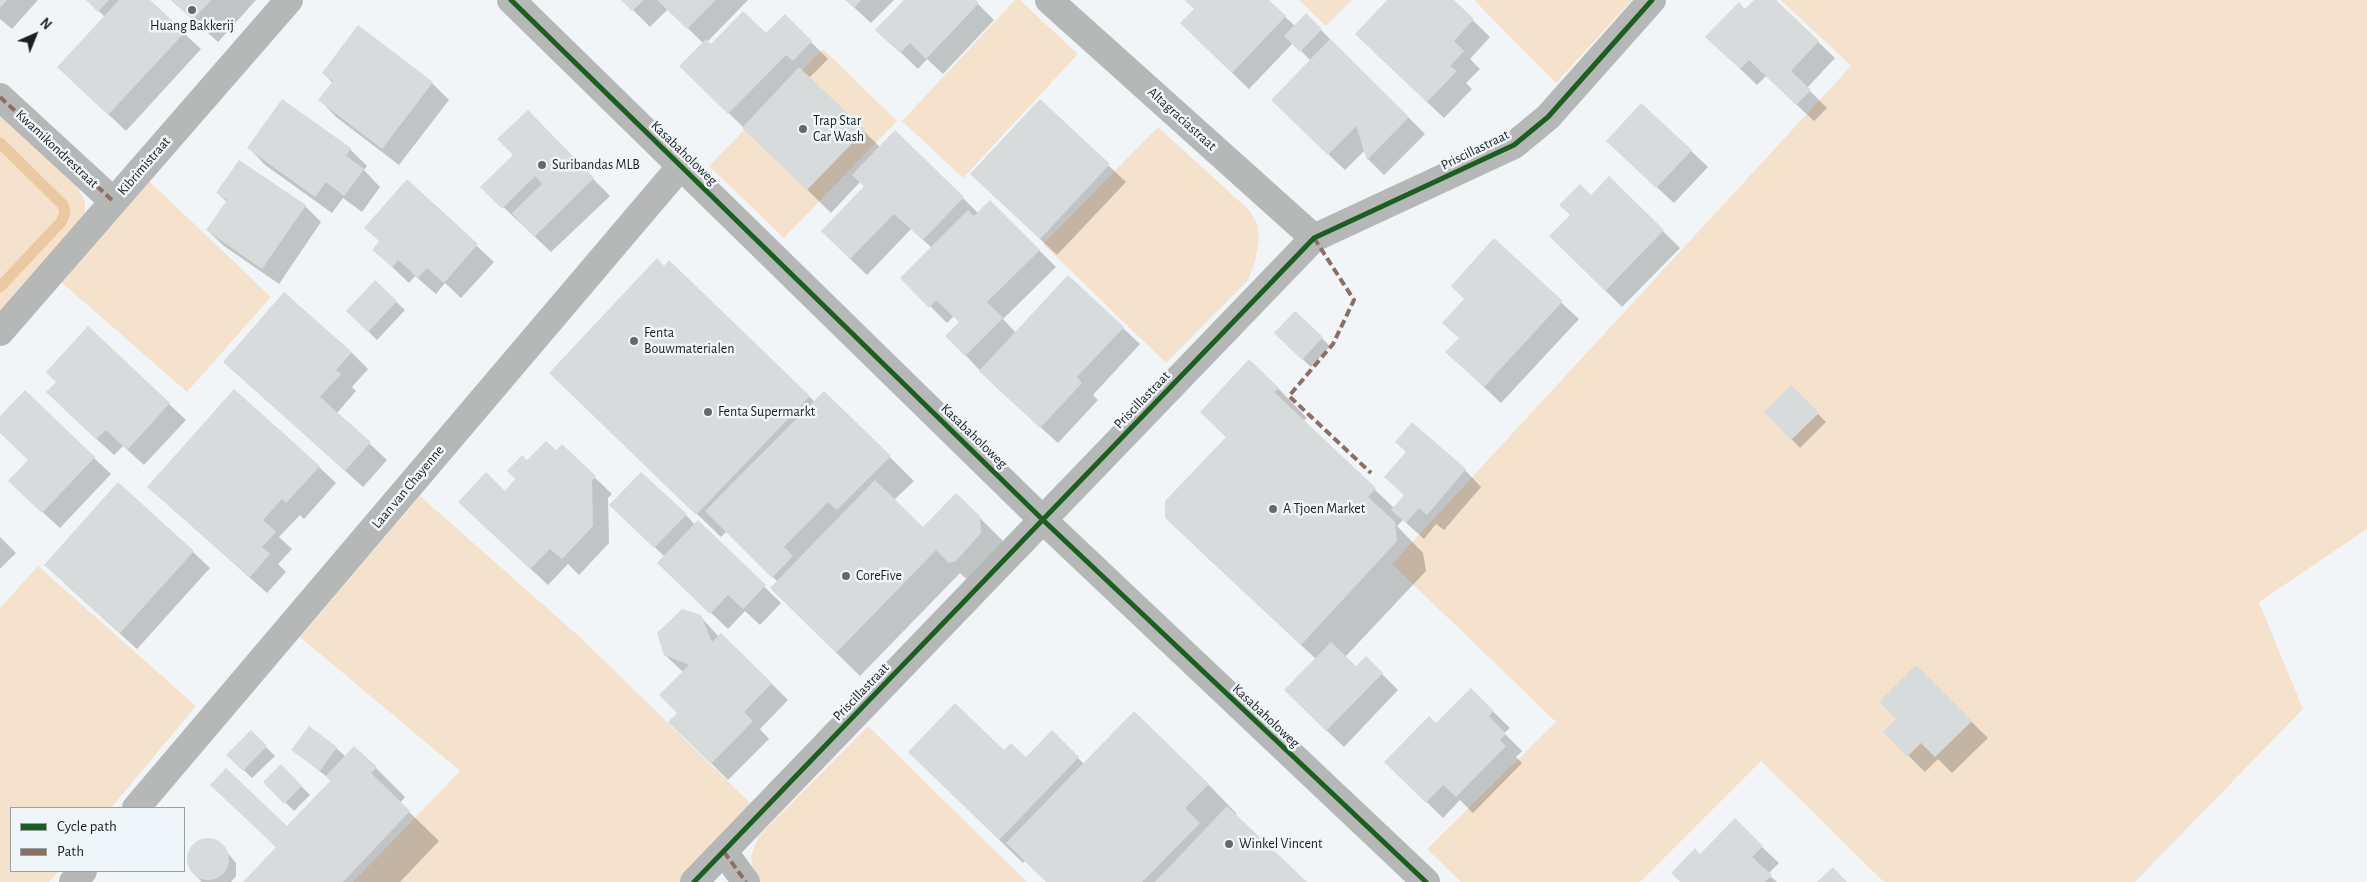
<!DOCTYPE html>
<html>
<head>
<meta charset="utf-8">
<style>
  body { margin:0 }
  #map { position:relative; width:2367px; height:882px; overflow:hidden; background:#f2f5f7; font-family:"Alegreya Sans",sans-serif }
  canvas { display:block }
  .legend { position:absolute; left:10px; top:807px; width:175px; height:65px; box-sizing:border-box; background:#eff6fa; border:1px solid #9a9fa2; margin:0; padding:6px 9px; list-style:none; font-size:15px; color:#1b1d1f }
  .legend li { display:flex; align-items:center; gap:10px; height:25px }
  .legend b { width:25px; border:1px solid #9a9fa2 }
  .north { position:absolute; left:10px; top:10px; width:50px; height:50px; -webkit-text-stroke:4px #eff6fa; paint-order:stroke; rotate:44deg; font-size:14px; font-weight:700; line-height:20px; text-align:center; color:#1b1d1f }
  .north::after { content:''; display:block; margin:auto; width:18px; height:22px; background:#1b1d1f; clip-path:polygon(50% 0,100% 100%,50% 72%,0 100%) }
</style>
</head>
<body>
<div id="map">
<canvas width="2367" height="882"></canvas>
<ul class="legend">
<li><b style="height:6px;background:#1b5e20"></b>Cycle path</li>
<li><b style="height:6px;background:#8d6e63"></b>Path</li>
</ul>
<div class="north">N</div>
</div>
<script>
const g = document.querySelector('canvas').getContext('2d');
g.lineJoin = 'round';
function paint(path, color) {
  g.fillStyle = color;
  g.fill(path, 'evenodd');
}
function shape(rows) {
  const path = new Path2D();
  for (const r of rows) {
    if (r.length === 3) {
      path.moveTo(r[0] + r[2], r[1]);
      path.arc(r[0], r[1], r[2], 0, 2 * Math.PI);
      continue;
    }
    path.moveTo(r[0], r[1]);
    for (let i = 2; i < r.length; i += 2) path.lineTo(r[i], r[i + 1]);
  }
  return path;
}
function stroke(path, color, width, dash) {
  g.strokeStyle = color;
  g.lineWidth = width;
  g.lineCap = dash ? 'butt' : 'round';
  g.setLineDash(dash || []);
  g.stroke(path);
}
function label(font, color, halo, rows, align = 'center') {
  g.font = font + ' "Alegreya Sans",sans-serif';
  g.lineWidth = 5;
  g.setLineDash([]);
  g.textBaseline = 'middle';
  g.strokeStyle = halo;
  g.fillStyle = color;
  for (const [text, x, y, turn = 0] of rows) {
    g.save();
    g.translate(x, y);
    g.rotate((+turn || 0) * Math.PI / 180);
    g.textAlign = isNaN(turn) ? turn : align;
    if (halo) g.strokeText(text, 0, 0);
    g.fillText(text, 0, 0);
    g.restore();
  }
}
const green = shape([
  [1015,0,1020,0,1078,54,963,178,902,121],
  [1299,0,1352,0,1326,26],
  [1474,0,1632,0,1556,83],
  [1781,0,2367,0,2367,529,2259,602,2303,709,2135,882,1884,882,1761,761,1640,882,1461,882,1427,849,1556,722,1392,564,1851,66],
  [823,49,897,121,784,238,709,166],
  [0,113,78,188,85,202,85,213,79,224,0,313],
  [1158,127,1250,211,1257,224,1259,239,1255,262,1248,280,1166,363,1043,244],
  [148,180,271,297,187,392,60,281],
  [420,496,582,639,753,806,681,882,353,882,460,771,300,637],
  [38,566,196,706,111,808,11,808,11,871,59,871,49,882,0,882,0,608],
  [868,726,1027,882,758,882,753,876,751,856,758,837]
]);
const shadow = shape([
  [0,0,38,0,12,29,0,19],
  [87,0,148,0,201,49,126,131,58,67,105,17],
  [171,0,256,0,218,42],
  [623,0,748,0,707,42,711,46,766,35,785,16,828,59,809,78,880,147,963,198,979,214,990,202,1056,267,1003,319,1016,333,1123,328,1140,344,1093,395,1098,400,1058,443,997,388,947,336,960,322,954,316,947,323,902,278,932,248,911,229,867,275,839,248,865,187,860,182,831,213,698,83,704,44,668,9,650,27],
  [846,0,894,0,871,23],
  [905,0,974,0,994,20,943,74,927,59,918,69,894,46],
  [1186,0,1267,0,1295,26,1306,15,1425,134,1384,175,1368,159,1365,150,1345,170,1289,117,1311,61,1293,43,1249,89,1198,40,1195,9],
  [1388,0,1452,0,1490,37,1470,59,1480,69,1466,83,1472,89,1444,118,1373,51],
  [1755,0,1774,0,1835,58,1807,88,1827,108,1814,121,1766,76,1757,85,1724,53,1745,10],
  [358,27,432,83,449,100,399,165,336,117,320,100,333,83,323,73],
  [1040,101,1126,182,1057,255,989,191],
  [527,112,610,196,551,252,482,187,514,155],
  [249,148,350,149,367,166,364,170,380,187,362,212,343,198,332,213,265,165],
  [1691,151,1708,167,1674,203,1624,157],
  [1609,178,1680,248,1622,307,1551,236],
  [407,181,494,262,461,298,445,283,436,294,415,276,409,283,374,250,380,242],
  [217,193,305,206,321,222,279,284,224,246,207,230,227,202],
  [1494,240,1579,319,1501,403,1447,352,1460,338,1465,299],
  [669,262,815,402,824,392,914,481,894,500,923,528,979,517,1003,541,974,586,960,573,860,676,795,612,778,582,727,531,721,537,574,396],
  [375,282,405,310,377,340,347,311],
  [1295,313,1330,346,1311,367,1284,342],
  [351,352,368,369,352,387,356,391,337,413,387,460,363,487,224,362],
  [1791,387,1826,422,1800,448,1766,412],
  [1278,388,1307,418,1303,421,1394,508,1405,496,1386,477,1465,470,1481,487,1444,530,1436,524,1424,539,1403,520,1397,526,1423,553,1426,571,1345,657,1356,668,1366,658,1398,690,1344,747,1302,707,1316,659,1196,547,1227,438,1201,412],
  [169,404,186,420,144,465,123,446,114,455,64,409],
  [0,418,94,458,111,474,60,528,26,497,29,460,0,431],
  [562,446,612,494,608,498,609,543,579,575,568,564,548,585,476,518,505,492,517,479,527,462,556,452],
  [319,467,336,483,304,519,300,515,279,537,292,549,278,564,286,572,267,593,166,503],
  [686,515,695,525,698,522,781,603,760,625,745,611,728,629,676,579,665,557,628,522],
  [0,537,16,553,0,569],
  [193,552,210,568,137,649,63,582],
  [700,616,719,637,721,634,788,700,760,729,769,739,728,780,670,722,679,713,683,672,665,655],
  [1916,667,1988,738,1952,773,1938,759,1925,772,1885,732,1897,719],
  [1471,690,1510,728,1504,733,1522,751,1516,757,1522,763,1473,813,1460,800,1443,818,1386,762,1436,725],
  [251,732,275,756,252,778,228,755],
  [1052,732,1084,764,1208,784,1237,814,1235,815,1306,882,1047,882,1025,861,1023,863,933,775,1004,752,1026,759],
  [336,748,346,757,376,768,405,797,400,803,439,841,400,882,245,882,277,848,212,785,287,828,332,781,293,750],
  [281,766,310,795,294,811,265,782],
  [207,839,220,843,236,863,236,876,231,882,202,882,194,874,188,862,190,849,200,840],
  [1762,847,1779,863,1768,874,1777,882,1681,882,1700,855]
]);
const stream = shape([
  [0,143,63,205,65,213,61,222,0,287]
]);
const building = shape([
  [0,0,7,0,0,8],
  [86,0,109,0,98,12],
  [119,0,150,0,185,32,108,115,57,67],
  [172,0,211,0,193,20],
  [621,0,644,0,632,11],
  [657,0,716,0,687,29],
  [845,0,861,0,854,8],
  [904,0,976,0,979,3,926,59,910,43,900,53,875,30],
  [1184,0,1269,0,1286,16,1232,73,1180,23,1194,9],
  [1387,0,1454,0,1474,19,1454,41,1464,51,1450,66,1457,71,1427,102,1355,34],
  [1754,0,1776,0,1819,41,1791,71,1811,90,1796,105,1749,60,1740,69,1705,37,1739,2,1745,9],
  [743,11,766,33,785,14,812,41,793,61,786,55,728,114,679,66,706,39,711,44],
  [1306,13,1322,29,1300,52,1284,36],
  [358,25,433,82,382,149,318,100,333,81,322,73],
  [1330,39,1409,117,1367,160,1356,126,1328,155,1271,100],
  [799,67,865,130,807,190,742,128],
  [282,99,351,148,346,156,364,169,344,196,326,182,315,197,247,148],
  [1040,99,1110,164,1040,239,970,174],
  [1641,103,1692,150,1656,188,1606,141],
  [528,110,594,178,534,237,512,213,542,184,535,176,502,209,480,187,513,155,497,139],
  [895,130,964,197,923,240,894,214,850,259,821,231,864,186,852,175],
  [239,160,306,205,262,269,206,230,227,200,216,193],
  [1609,176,1664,230,1605,291,1549,236,1570,215,1559,205,1580,184,1591,195],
  [407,179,478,244,444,283,427,268,418,278,398,260,392,267,372,250,379,241,364,228],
  [990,200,1040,250,987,302,1003,318,965,356,945,336,959,322,936,300,929,308,900,278,968,210,974,216],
  [1494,238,1563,301,1484,387,1445,352,1459,338,1442,323,1464,299,1451,286],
  [657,258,664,266,669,260,810,396,696,515,549,373],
  [1068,275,1124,327,1077,377,1082,383,1040,428,979,371],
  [375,280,397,301,368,332,346,311],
  [284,292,352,352,336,370,341,374,320,397,371,442,345,471,223,362],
  [1295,311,1323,337,1302,360,1274,333],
  [88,326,170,403,127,450,106,430,96,439,46,392,56,382,46,372],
  [1249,359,1279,388,1274,392,1376,488,1368,497,1395,522,1397,541,1301,645,1165,518,1165,501,1226,437,1200,412],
  [1791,385,1819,413,1791,440,1764,412],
  [234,389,320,466,286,503,282,499,263,520,276,532,262,547,270,554,250,577,147,487],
  [25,390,95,457,42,513,8,481,28,460,0,433,0,416],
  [824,391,891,456,837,510,828,502,784,547,793,556,772,578,705,511],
  [1412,422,1466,469,1427,515,1419,508,1406,523,1391,510,1404,495,1384,477,1406,452,1395,442],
  [546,441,556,450,562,444,596,476,592,481,593,526,562,559,550,549,530,569,458,502,486,472,505,491,515,479,507,471,522,455,527,460],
  [641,472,687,514,654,548,609,505],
  [875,480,923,527,956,493,980,516,981,533,956,561,949,563,936,550,836,653,770,588],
  [118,482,194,551,120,633,44,565],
  [698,520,766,585,743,609,728,595,710,614,657,563],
  [682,609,701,615,712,642,721,633,772,683,744,712,753,721,711,764,668,722,677,713,659,695,689,665,664,655,657,633],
  [1331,642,1356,666,1366,656,1383,673,1326,731,1284,690],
  [1916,665,1972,721,1935,757,1921,743,1907,757,1883,732,1896,719,1879,702],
  [1471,688,1494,711,1489,716,1506,734,1500,740,1506,746,1456,797,1443,785,1426,803,1384,762,1429,716,1436,723],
  [955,703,1004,750,1011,743,1026,757,1052,730,1079,757,999,840,908,752],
  [1134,711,1209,784,1185,808,1200,823,1142,882,1046,882,1006,843],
  [309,726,337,747,320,771,291,750],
  [251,730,267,746,243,771,226,755],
  [354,746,377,767,371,773,410,811,343,882,243,882,276,847,210,785,226,768,287,826,330,781,326,776],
  [281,764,302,786,284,804,263,782],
  [1227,806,1307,882,1155,882],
  [1735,818,1763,846,1752,857,1772,875,1765,882,1680,882,1671,873,1695,848,1700,854],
  [208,859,21],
  [1833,867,1847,882,1817,882]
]);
const minor = shape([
  [1049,0,1314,238],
  [0,97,113,201],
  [0,332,289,0],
  [136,808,681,166],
  [724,852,746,882],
  [73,882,83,871],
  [694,882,1314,238,1514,145,1548,117,1652,0]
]);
const tertiary = shape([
  [511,0,1043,520,1426,882]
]);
const quiet = shape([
  [0,97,113,201],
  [1314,238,1354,300,1333,344,1289,396,1371,473],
  [724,852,746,882]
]);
const cycleway = shape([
  [511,0,1043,520,1426,882],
  [694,882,1314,238,1514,145,1548,117,1652,0]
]);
const markers = [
  [192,10,5,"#66696b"],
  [803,129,5,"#66696b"],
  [542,165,5,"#66696b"],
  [634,341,5,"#66696b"],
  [708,412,5,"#66696b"],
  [1273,509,5,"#66696b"],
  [846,576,5,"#66696b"],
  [1229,844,5,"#66696b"]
];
const poiNames = [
  ["Huang Bakkerij",192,26,"center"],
  ["Trap Star",813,121],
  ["Car Wash",813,137],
  ["Suribandas MLB",552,165],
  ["Fenta",644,333],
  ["Bouwmaterialen",644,349],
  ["Fenta Supermarkt",718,412],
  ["A Tjoen Market",1283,509],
  ["CoreFive",856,576],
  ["Winkel Vincent",1239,844]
];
const streetNames = [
  ["Altagraciastraat",1182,119,42],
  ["Kwamikondrestraat",57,149,43],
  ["Priscillastraat",1475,150,-26],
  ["Kasabaholoweg",684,153,44],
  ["Kibrimistraat",144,166,-49],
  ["Priscillastraat",1142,400,-46],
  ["Kasabaholoweg",974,436,44],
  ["Laan van Chayenne",408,487,-50],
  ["Priscillastraat",861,692,-46],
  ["Kasabaholoweg",1266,716,43]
];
paint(green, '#f5e2cd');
paint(shadow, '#0003');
stroke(stream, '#eac8a0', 11);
paint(building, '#d8dbdc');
stroke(minor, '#b6b7b7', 28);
stroke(tertiary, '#b6b7b7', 28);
stroke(quiet, '#8d6e63', 4, [8, 4]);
stroke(cycleway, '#1b5e20', 5);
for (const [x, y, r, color] of markers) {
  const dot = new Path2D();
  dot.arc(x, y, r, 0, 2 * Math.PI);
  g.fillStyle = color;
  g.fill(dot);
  stroke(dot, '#eff6fa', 2);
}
label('14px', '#1b1d1f', '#eff6fa', poiNames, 'left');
label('14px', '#1b1d1f', '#eff6fa', streetNames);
</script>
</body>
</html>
